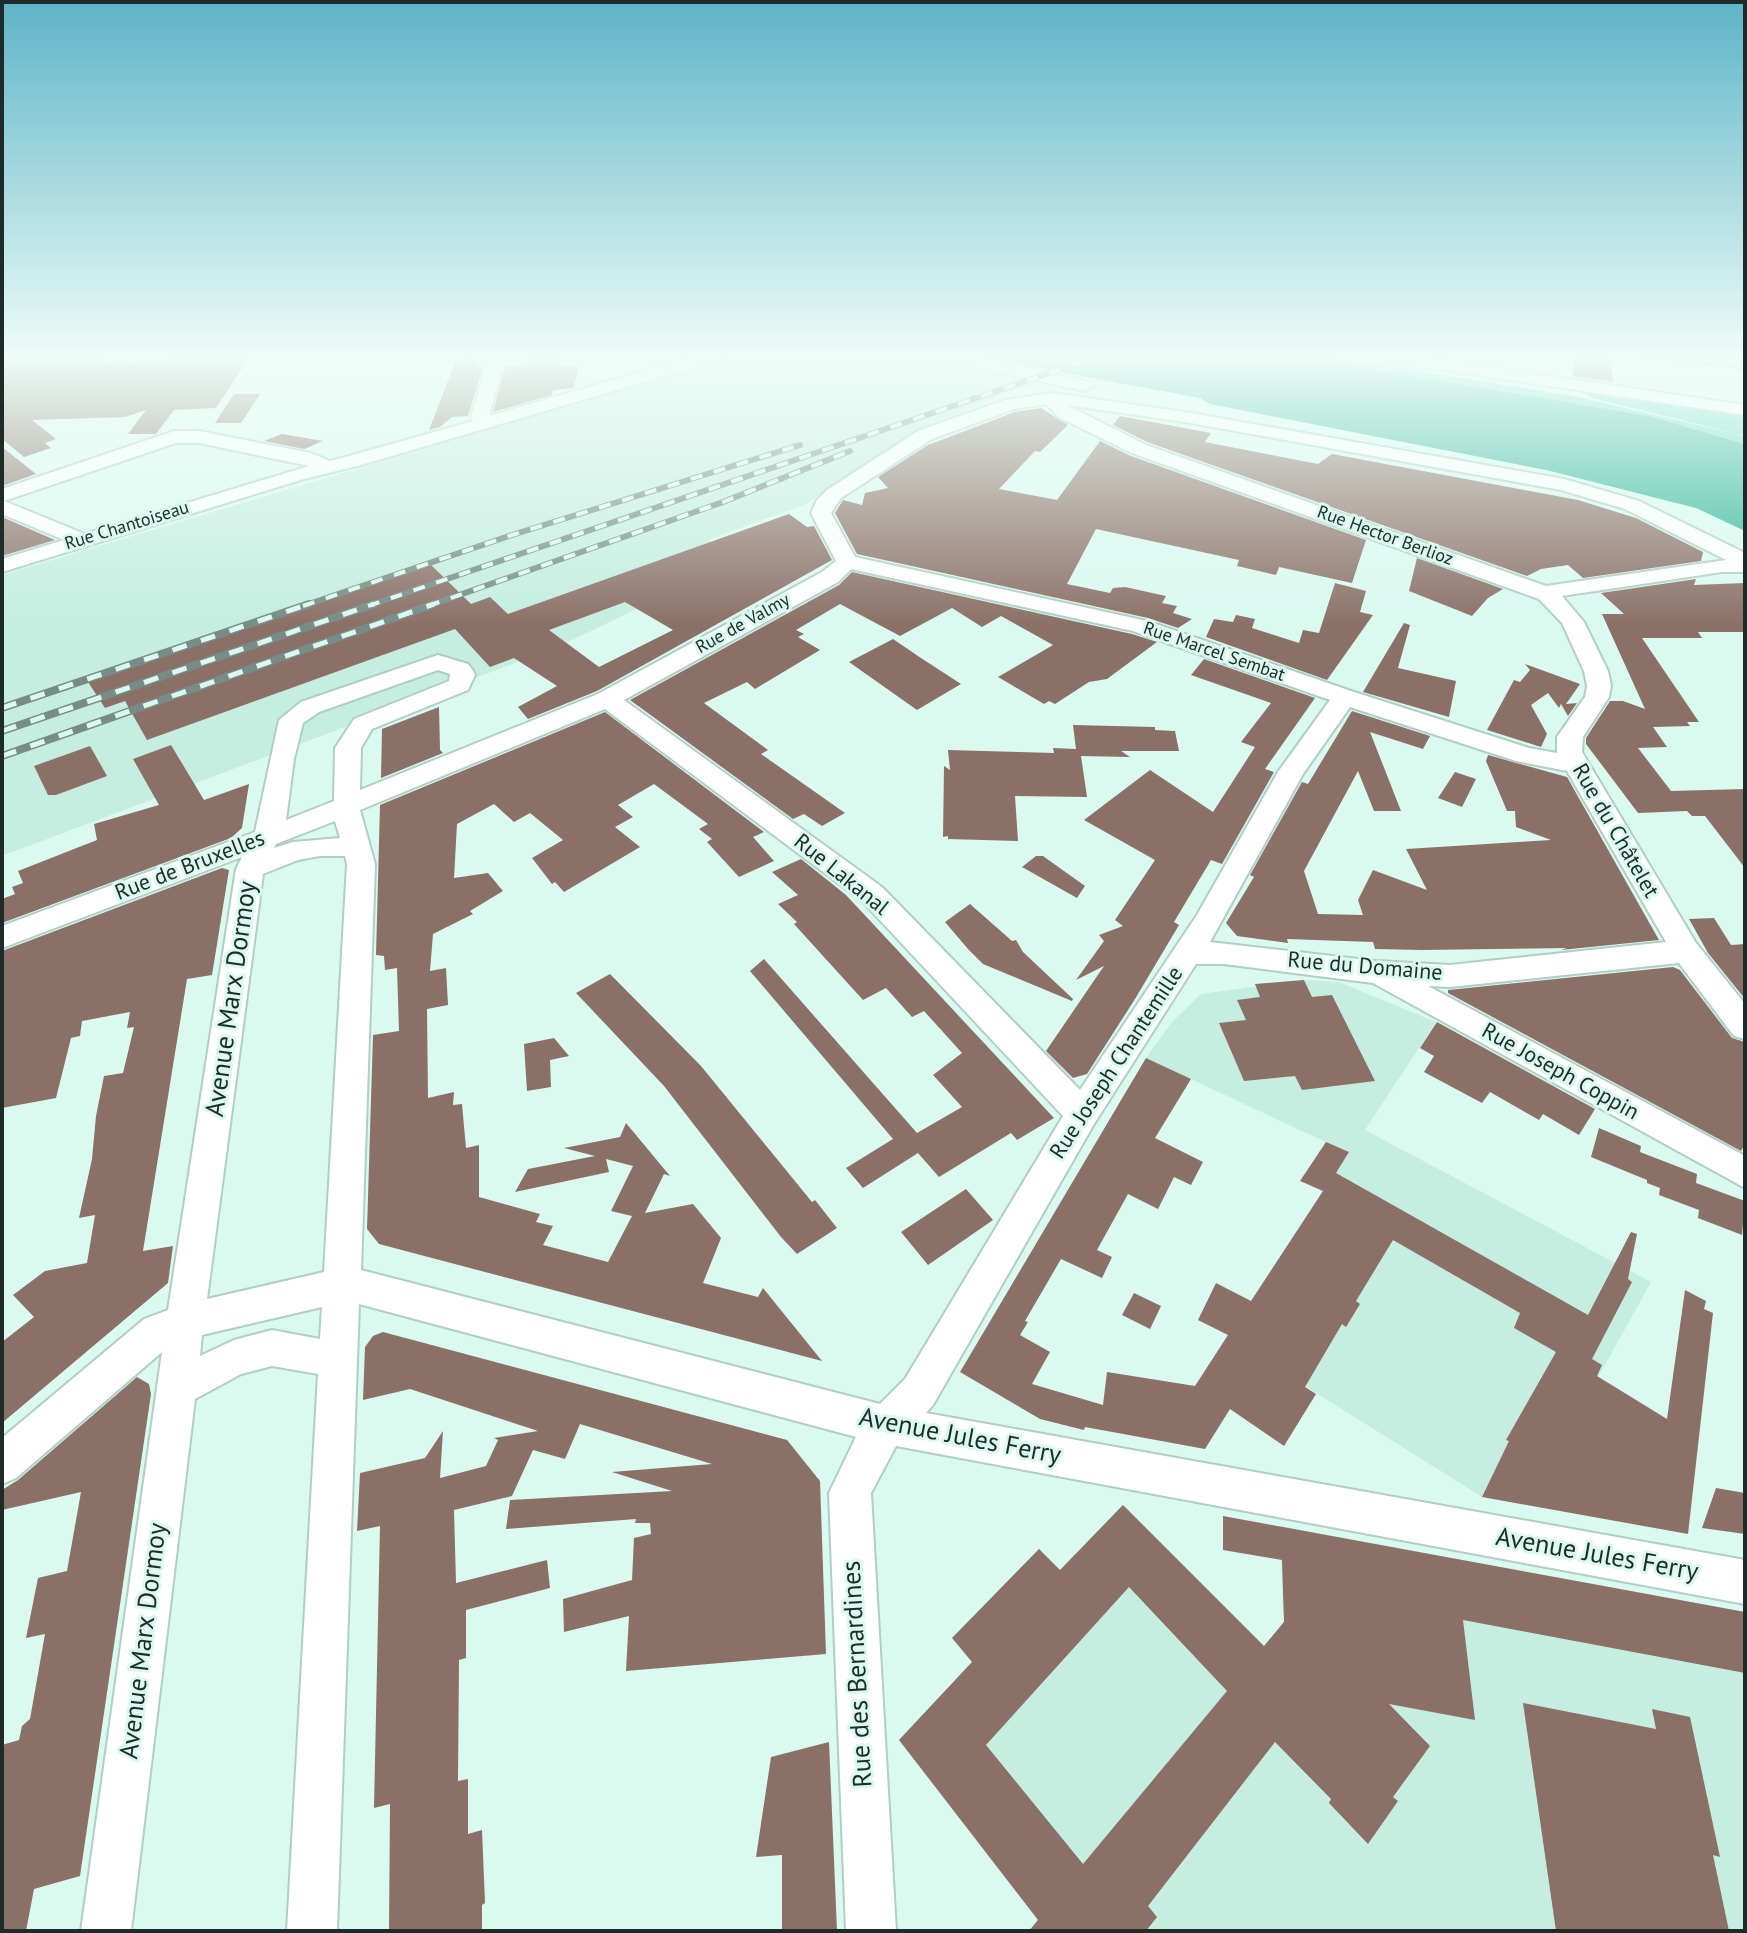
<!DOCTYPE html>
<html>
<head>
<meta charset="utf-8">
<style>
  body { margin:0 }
  #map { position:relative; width:1747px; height:1933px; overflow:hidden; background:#dafaf0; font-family:"PT Sans",sans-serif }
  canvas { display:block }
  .frame { position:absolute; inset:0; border:4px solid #1f2b28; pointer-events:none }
</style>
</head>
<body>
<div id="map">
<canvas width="1747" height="1933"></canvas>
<div class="frame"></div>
</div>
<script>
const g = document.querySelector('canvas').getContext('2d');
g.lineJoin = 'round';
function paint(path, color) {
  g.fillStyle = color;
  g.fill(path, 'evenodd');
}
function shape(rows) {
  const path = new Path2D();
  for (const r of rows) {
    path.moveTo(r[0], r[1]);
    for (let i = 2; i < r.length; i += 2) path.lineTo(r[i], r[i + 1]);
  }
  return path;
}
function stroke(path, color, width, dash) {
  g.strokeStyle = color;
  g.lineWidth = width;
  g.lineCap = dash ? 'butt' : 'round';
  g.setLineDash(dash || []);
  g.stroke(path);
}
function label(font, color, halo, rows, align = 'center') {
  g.font = font + ' "PT Sans",sans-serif';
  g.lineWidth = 6;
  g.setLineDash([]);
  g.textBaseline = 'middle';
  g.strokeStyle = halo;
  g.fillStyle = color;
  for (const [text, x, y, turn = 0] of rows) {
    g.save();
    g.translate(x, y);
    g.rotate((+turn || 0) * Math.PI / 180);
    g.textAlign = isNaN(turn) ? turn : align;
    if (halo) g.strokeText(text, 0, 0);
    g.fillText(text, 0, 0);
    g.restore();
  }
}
const built = shape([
  [734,356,936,356,1030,384,917,430,804,505,709,539,723,567,560,646,2,856,2,575],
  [1304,980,1339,982,1436,1022,1365,1130,1651,1282,1527,1505,1482,1497,1227,1337,1349,1153,1146,1058,1172,1022,1201,994],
  [1123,1505,1264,1646,1288,1617,1283,1612,1280,1526,1745,1612,1745,1931,1029,1931,1038,1919,899,1740,972,1662,952,1638,1039,1549,1060,1570]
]);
const green = shape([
  [1292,356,1325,356,1574,396,1736,434,1745,437,1745,444,1650,416],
  [1629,356,1745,356,1745,370,1631,358],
  [1607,385,1745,405,1745,436,1592,398,1583,392,1584,386]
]);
const water = shape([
  [974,356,1292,356,1650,416,1745,444,1745,531,1696,508,1546,470,1210,404,1200,398]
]);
const building = shape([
  [49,356,108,358,102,364,166,363,172,356,250,356,216,408,174,410,156,434,128,434,146,410,125,417,32,420,56,439,45,443,51,448,24,457,2,439,2,358],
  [530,356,562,356,559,367,579,366,574,388,553,390,552,395,493,412,505,366,527,365],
  [1575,356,1610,356,1613,382,1572,376],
  [478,359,475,367,483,367,468,416,452,417,440,427,429,430,456,360],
  [234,394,260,394,241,423,215,423],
  [1041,408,1068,425,1040,452,1035,451,999,489,1057,500,1100,441,1131,456,1366,540,1352,583,1279,567,1276,575,1237,566,1239,560,1096,529,1067,584,1110,593,1113,588,1125,587,1166,596,1162,603,1177,606,1173,613,1192,619,1178,628,1148,618,857,554,835,513,843,500,862,505,865,493,888,488,878,477,928,445,1015,412],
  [1120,416,1211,433,1205,442,1318,464,1332,454,1578,500,1636,518,1703,552,1701,561,1583,578,1568,565,1541,569,1527,576,1147,442,1113,425],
  [282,434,323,441,304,449,264,441],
  [2,447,36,474,2,486],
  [789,514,807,527,814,526,832,560,597,691,528,719,518,707,557,686,514,658,490,667,455,629,147,740,125,701,105,708,88,682,431,565,471,604,490,597,508,614],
  [625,602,673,630,599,667,549,630],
  [2,517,55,540,2,556],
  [1417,558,1503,589,1488,598,1472,616,1409,591],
  [852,572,1132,634,1157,642,1107,679,1089,682,1055,704,1049,701,1044,704,998,677,1053,645,1001,616,982,627,952,608,900,636,840,604,796,630,804,634,798,637,820,650,755,689,747,682,704,703,768,750,761,754,845,813,822,826,804,814,793,819,630,700,839,585],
  [1696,579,1694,585,1745,583,1745,632,1698,632,1702,638,1642,638,1699,722,1687,722,1690,726,1653,727,1667,747,1638,748,1671,791,1745,789,1745,868,1705,816,1692,816,1687,811,1638,813,1586,744,1586,738,1610,701,1623,701,1645,709,1602,614,1624,614,1601,593],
  [1335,583,1366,591,1360,612,1373,615,1327,680,1206,637,1214,619,1233,622,1236,615,1255,619,1252,628,1299,643,1303,630,1319,633],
  [1404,623,1410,625,1398,668,1456,681,1449,717,1363,692],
  [893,639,921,658,961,684,917,710,849,662],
  [1204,659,1315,698,1265,769,1274,772,1222,864,1211,860,1174,922,1179,925,1135,999,1087,1074,1073,1078,1046,1051,1104,966,1076,980,1104,941,1099,935,1123,926,1115,920,1155,860,1084,820,1150,770,1213,812,1255,747,1241,742,1271,703,1191,675],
  [1525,664,1580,684,1566,704,1577,703,1568,716,1561,704,1559,708,1548,693,1531,705,1547,734,1541,747,1487,730,1514,680,1520,682,1530,670],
  [439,707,440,750,443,753,381,778,382,729],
  [1352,711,1430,736,1423,749,1370,732,1401,811,1374,811,1358,771,1304,871,1318,914,1363,915,1358,900,1373,870,1427,890,1406,849,1551,840,1516,827,1515,811,1507,811,1486,761,1488,755,1567,777,1659,940,1561,950,1567,948,1422,950,1375,949,1373,942,1287,939,1288,943,1237,936,1226,923,1254,877,1250,875,1302,782,1308,784],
  [605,712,764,832,753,837,774,861,739,877,707,842,712,839,699,829,708,824,654,784,618,805,633,817,615,827,640,847,564,892,555,882,552,884,532,858,563,840,530,813,514,822,494,804,457,824,454,878,488,873,503,891,470,911,473,914,433,934,430,971,446,968,448,1005,427,1009,428,1098,454,1092,453,1105,462,1104,466,1148,479,1145,479,1197,540,1214,536,1222,553,1226,543,1245,608,1262,632,1216,611,1211,633,1166,606,1159,609,1172,515,1192,528,1169,595,1156,564,1148,620,1137,626,1123,670,1176,664,1174,645,1213,693,1204,721,1238,703,1283,758,1297,763,1288,822,1361,379,1244,367,1229,373,1035,399,1031,397,968,385,970,384,956,376,955,380,805],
  [1073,725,1155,727,1155,730,1175,731,1179,751,1121,751,1130,757,1081,756,1087,797,1015,796,1018,841,948,839,948,836,943,837,944,766,950,770,948,750,1054,753,1053,748,1076,749],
  [171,745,204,800,249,784,242,828,231,838,2,923,2,899,15,894,12,887,23,883,18,871,97,840,94,824,159,805,133,759],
  [90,746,107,776,56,795,48,795,34,766],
  [1455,772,1476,779,1462,807,1438,798],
  [1036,856,1043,856,1085,886,1077,898,1022,867],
  [801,859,846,895,1054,1118,1017,1140,1011,1133,939,1177,918,1153,863,1188,846,1168,893,1139,750,971,764,959,917,1133,962,1107,933,1075,962,1053,924,1011,912,1017,886,988,863,1000,794,924,797,922,778,904,798,895,772,872],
  [222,868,229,870,212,975,187,979,143,1251,173,1246,168,1283,2,1423,2,1342,34,1317,13,1295,45,1271,87,1263,95,1215,79,1218,92,1159,96,1116,104,1076,123,1073,134,1027,127,1028,130,1012,82,1021,80,1036,71,1038,56,1098,2,1108,2,951],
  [970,904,1012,941,1016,940,1023,952,1073,999,1072,1001,983,964,968,949,945,922],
  [1714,918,1731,945,1745,944,1745,999,1708,953,1689,919],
  [1673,967,1680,970,1732,1038,1745,1042,1745,1144,1741,1151,1448,993,1448,990],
  [610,974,701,1066,812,1202,815,1200,837,1228,797,1254,781,1237,664,1086,576,993],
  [1304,980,1312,997,1332,995,1375,1081,1302,1090,1295,1076,1244,1081,1219,1023,1246,1020,1237,1000,1260,997,1255,984],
  [1437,1022,1595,1109,1579,1135,1543,1114,1539,1120,1490,1092,1482,1103,1424,1072,1434,1056,1420,1048],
  [554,1038,569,1056,550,1060,551,1087,527,1091,524,1044],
  [1146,1058,1191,1079,1155,1138,1203,1162,1191,1185,1174,1177,1158,1209,1128,1194,1097,1250,1112,1257,1102,1278,1061,1259,1025,1321,1028,1322,1020,1335,1050,1352,1032,1384,1103,1405,1107,1372,1195,1386,1228,1335,1198,1320,1216,1283,1251,1301,1323,1191,1300,1181,1326,1142,1349,1152,1336,1173,1588,1315,1631,1232,1637,1234,1628,1279,1632,1282,1592,1359,1602,1365,1597,1376,1667,1419,1685,1290,1706,1301,1704,1309,1713,1313,1688,1534,1482,1497,1509,1441,1506,1440,1556,1352,1514,1328,1520,1313,1393,1240,1356,1301,1360,1304,1346,1327,1342,1324,1305,1387,1316,1394,1284,1446,1230,1409,1205,1449,1085,1427,1084,1430,1040,1419,960,1372],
  [1599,1128,1641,1146,1640,1152,1697,1174,1696,1183,1745,1201,1742,1235,1698,1218,1699,1210,1659,1195,1660,1188,1647,1183,1647,1180,1591,1157],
  [966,1189,993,1220,928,1265,901,1232],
  [1134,1293,1161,1306,1150,1329,1122,1315],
  [383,1332,787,1440,820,1481,826,1654,626,1671,629,1616,564,1632,563,1599,632,1580,634,1538,651,1534,650,1523,635,1523,636,1519,506,1529,510,1500,672,1491,612,1472,712,1464,580,1424,565,1459,533,1450,512,1496,454,1510,456,1583,547,1560,550,1588,466,1610,466,1658,459,1660,458,1781,468,1779,468,1834,482,1830,485,1903,482,1905,482,1931,389,1931,390,1804,374,1808,380,1526,357,1531,360,1473,425,1458,443,1431,440,1478,486,1466,498,1440,494,1438,538,1431,410,1389,363,1400,365,1347,373,1336],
  [137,1377,149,1384,151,1394,80,1876,34,1889,26,1931,2,1931,2,1745,19,1740,22,1726,30,1719,45,1634,26,1638,38,1578,67,1571,81,1492,2,1510,2,1490,18,1480],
  [1716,1488,1745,1493,1745,1534,1702,1528],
  [1123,1505,1264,1646,1284,1622,1282,1560,1223,1550,1223,1516,1745,1612,1745,1673,1463,1620,1475,1720,1389,1704,1430,1746,1393,1797,1398,1801,1368,1844,1329,1803,1331,1799,1275,1742,1148,1906,1157,1917,1146,1931,1029,1931,1038,1920,899,1740,972,1662,952,1638,1039,1549,1060,1570],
  [1129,1587,1227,1691,1083,1864,986,1745],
  [1523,1703,1656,1729,1652,1709,1690,1717,1720,1857,1713,1855,1729,1931,1556,1931],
  [829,1742,837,1931,782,1931,782,1855,756,1857,771,1757]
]);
const street = shape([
  [489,356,505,356,489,416,696,356,721,356,719,360,361,465,304,479,2,572,2,559,64,540,2,514,2,489,174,431,199,431,311,453,330,461,349,456,473,421,471,417,489,356],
  [176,443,199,443,309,466,85,534,4,501,176,443],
  [944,356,973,356,1090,382,1093,386,1084,391,946,360,944,356],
  [1374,356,1414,356,1745,405,1745,415,1382,361,1374,356],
  [1053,393,1191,413,1564,479,1639,501,1745,553,1745,572,1722,572,1562,596,1584,622,1608,671,1611,686,1609,697,1583,737,1582,752,1696,943,1745,1004,1745,1039,1734,1036,1679,963,1450,987,1428,986,1745,1156,1745,1188,1373,983,1224,964,1196,964,1094,1124,933,1405,926,1413,1745,1560,1745,1604,896,1446,871,1493,896,1931,846,1931,829,1493,856,1437,359,1304,337,1931,287,1931,318,1374,272,1366,241,1374,195,1399,131,1931,81,1931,162,1352,16,1478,2,1484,2,1438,144,1319,168,1310,236,869,242,857,2,948,2,926,255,832,279,720,301,702,438,655,468,664,472,669,475,675,468,690,372,729,361,748,360,790,598,694,822,572,836,561,811,513,817,500,827,490,918,431,1005,400,1053,393],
  [1046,404,1060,418,1132,453,1539,599,1562,623,1584,671,1587,686,1585,697,1557,737,1557,753,1529,748,1354,692,1147,621,855,557,831,513,841,498,932,439,1014,409,1046,404],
  [1067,405,1191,423,1561,490,1625,509,1726,560,1546,586,1146,445,1067,405],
  [851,569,1133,631,1330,700,1278,772,1197,915,1080,1090,882,887,624,700,838,582,851,569],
  [438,670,450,674,449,681,354,719,335,748,334,801,286,820,294,759,303,723,319,712,438,670],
  [1350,707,1516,761,1567,771,1666,942,1450,965,1376,961,1210,942,1303,774,1350,707],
  [605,709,862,901,1063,1116,905,1379,880,1404,361,1270,375,864,360,810,605,709],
  [335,821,340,838,293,842,274,848,276,844,335,821],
  [320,856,345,856,347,864,324,1272,207,1299,263,874,298,860,320,856],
  [322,1307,320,1339,272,1330,234,1340,200,1356,202,1335,322,1307]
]);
const railFar1 = shape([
  [303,606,512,535,800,445],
  [368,606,1099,356],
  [428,606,723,502,850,451]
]);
const rail = shape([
  [2,708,309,604],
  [2,731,374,604],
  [2,756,434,604]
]);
const farStreetnames = [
  ["Rue Chantoiseau",127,526,-17],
  ["Rue Hector Berlioz",1385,536,20],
  ["Rue de Valmy",743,624,-29],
  ["Rue Marcel Sembat",1214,652,19]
];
const streetNames = [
  ["Rue du Châtelet",1615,831,60],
  ["Rue de Bruxelles",190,866,-21],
  ["Rue Lakanal",841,875,39],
  ["Rue du Domaine",1365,967,5],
  ["Rue Joseph Chantemille",1117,1063,-57],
  ["Rue Joseph Coppin",1560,1072,29]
];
const nearStreetnames = [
  ["Avenue Marx Dormoy",232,999,-82],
  ["Avenue Jules Ferry",960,1437,11],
  ["Avenue Jules Ferry",1597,1555,10],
  ["Avenue Marx Dormoy",144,1641,-83],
  ["Rue des Bernardines",858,1674,-93]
];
paint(built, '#c5ede0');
paint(green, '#6ad8bc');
paint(water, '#2cb395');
paint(building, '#8b7067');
stroke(street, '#afcfc5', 4);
paint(street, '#fff');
stroke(railFar1, '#778c86', 6);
stroke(rail, '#778c86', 8);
stroke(railFar1, '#dafaf0', 4, [12]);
stroke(rail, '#dafaf0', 5, [15]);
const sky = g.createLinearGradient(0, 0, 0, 626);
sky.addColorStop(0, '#5db4c7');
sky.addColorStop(0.57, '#eefdf8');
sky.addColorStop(1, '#eefdf800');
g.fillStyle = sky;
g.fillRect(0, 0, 1747, 626);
label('18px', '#1f2b28', '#dafaf0', farStreetnames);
label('22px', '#1f2b28', '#dafaf0', streetNames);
label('26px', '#1f2b28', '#dafaf0', nearStreetnames);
</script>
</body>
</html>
